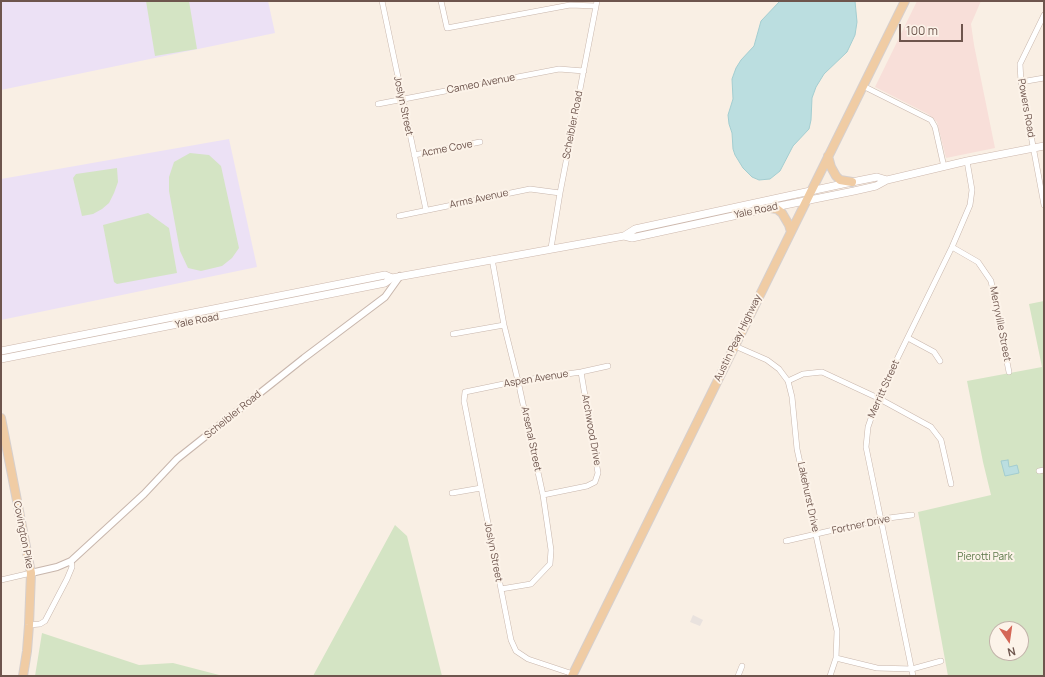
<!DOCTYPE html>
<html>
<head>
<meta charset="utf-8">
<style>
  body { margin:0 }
  #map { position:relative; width:1045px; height:677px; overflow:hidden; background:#f9efe4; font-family:Manrope,sans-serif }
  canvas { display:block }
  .frame { position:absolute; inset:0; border:2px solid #6e554d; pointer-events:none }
  .north { position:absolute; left:989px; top:621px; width:40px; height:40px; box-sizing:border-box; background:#fcf3e9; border:1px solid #c3b4ab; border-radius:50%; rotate:167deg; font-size:11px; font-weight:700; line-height:16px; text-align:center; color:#6e554d }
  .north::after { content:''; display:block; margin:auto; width:14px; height:18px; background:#d46757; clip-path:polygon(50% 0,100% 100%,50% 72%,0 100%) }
  .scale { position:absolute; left:899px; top:24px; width:64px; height:18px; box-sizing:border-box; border:2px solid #6e554d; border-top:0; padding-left:5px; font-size:12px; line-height:14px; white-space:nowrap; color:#6e554d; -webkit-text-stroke:3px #fcf3e9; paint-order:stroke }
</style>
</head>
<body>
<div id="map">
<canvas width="1045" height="677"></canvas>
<div class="frame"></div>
<div class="north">N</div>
<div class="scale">100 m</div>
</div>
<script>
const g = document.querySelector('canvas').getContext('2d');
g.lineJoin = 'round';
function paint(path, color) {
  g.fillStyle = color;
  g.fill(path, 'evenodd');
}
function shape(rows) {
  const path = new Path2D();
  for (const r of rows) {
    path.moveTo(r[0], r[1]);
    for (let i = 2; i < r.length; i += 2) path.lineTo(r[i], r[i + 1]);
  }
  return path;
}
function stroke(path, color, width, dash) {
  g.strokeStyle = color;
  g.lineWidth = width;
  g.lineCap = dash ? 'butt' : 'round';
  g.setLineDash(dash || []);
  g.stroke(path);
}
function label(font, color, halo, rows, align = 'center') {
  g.font = font + ' Manrope,sans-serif';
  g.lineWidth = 4;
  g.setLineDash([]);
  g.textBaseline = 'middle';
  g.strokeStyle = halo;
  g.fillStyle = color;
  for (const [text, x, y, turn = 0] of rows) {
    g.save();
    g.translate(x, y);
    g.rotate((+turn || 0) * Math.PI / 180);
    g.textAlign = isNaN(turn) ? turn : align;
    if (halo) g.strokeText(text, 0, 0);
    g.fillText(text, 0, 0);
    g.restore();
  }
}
const commercial = shape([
  [917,1,981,1,971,24,974,45,995,148,946,158,937,122,928,114,875,87]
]);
const industrial = shape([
  [693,615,703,620,700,626,690,622]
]);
const education = shape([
  [1,1,268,1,275,33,1,90],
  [229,139,257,267,1,320,1,179]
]);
const green = shape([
  [146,1,189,1,197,49,155,56],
  [190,153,209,155,221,166,239,248,232,258,222,266,201,271,188,268,180,251,169,191,169,177,174,162],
  [117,168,118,182,114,193,109,203,102,209,93,214,82,216,73,178,76,174],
  [148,213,169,228,177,273,117,284,114,282,103,225],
  [1044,301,1044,676,948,676,918,512,991,495,983,462,967,381,1042,367,1029,304],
  [997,629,1021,629,1021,653,997,653],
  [395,525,407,536,442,676,313,676],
  [42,633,139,665,173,663,223,676,35,676]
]);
const water = shape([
  [780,1,855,1,857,22,855,35,847,52,824,74,816,87,812,98,811,120,809,129,793,146,780,171,770,179,759,180,752,177,743,168,735,155,733,149,732,133,729,124,728,115,733,99,732,79,736,68,741,60,754,46,761,21,780,1],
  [1008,460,1009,467,1017,465,1019,473,1005,476,1001,461,1008,460]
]);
const minor = shape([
  [382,1,426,210],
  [441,1,447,28,570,5,596,6],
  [1044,15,1020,64,1021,82,1044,205],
  [1021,82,1044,78],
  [863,86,931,120,935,127,944,167],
  [378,104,559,69,584,71],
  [414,155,480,142],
  [399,216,530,189,560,193],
  [952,247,978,262,991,281,1009,372],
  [551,248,560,193,597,1],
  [492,259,504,325,518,381,543,495,551,550,550,564,531,584,501,589],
  [453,334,504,325],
  [908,338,934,352,940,361],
  [735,346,767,360,779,369,788,381,792,397,797,449,837,631,836,658,830,676],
  [788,381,803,374,822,372,878,398,931,427,941,440,951,484],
  [1039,471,1044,470],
  [452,493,481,488],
  [543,495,587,486,595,482,598,473,581,372],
  [786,541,881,519,912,515],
  [1,580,31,573],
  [29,625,40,624,45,621,67,579,72,567,71,561],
  [836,658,877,668,912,669,941,661],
  [573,674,528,659,516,651,511,640,464,401,465,392,518,381,581,372,608,366],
  [738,676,742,666],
  [913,676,866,447,868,427,878,398,952,247,970,205,972,190,967,161]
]);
const tertiary = shape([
  [31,573,57,567,71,561,144,494,177,459,304,358,385,297,400,276]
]);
const secondary = shape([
  [624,236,632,238,770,208,854,191,876,186,887,180,967,161,1044,146],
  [1,351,385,275,392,278],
  [1,359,385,283,392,278,624,236,635,229,852,182,877,177,887,180]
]);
const primary = shape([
  [828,156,831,167,836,176,840,180,852,182],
  [770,208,777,209,782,213,789,225,791,232],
  [1,418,31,573,29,625,27,651,23,676],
  [572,676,905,1]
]);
const streetNames = [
  ["Cameo Avenue",481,84,-11],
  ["Joslyn Street",403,106,78],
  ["Powers Road",1026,108,80],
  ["Scheibler Road",573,125,-79],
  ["Acme Cove",447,149,-11],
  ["Arms Avenue",479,199,-12],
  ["Yale Road",756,211,-12],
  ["Yale Road",197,321,-11],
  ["Merryville Street",1000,324,79],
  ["Austin Peay Highway",738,338,-64],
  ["Aspen Avenue",536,379,-9],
  ["Merritt Street",884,389,-66],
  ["Scheibler Road",233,415,-39],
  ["Archwood Drive",591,430,80],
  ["Arsenal Street",531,439,78],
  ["Lakehurst Drive",808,497,78],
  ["Fortner Drive",861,525,-12],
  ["Covington Pike",23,535,79],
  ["Joslyn Street",493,552,79]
];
const parkNames = [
  ["Pierotti Park",985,557]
];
paint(commercial, '#f8dfd9');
paint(industrial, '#e9e2de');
paint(education, '#ece1f5');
paint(green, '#d4e4c4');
paint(water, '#bbdee0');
stroke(water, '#a3cdd0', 1);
stroke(minor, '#c8b6ac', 6);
stroke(tertiary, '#c8b6ac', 8);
stroke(secondary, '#cdb8ad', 8);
stroke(primary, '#d6cfcd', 10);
stroke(minor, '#fff', 5);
stroke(tertiary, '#fff', 6);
stroke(secondary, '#fff', 7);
stroke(primary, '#f0cca4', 8);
label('10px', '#6e554d', '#fcf3e9', streetNames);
label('10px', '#5c7849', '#fcf3e9', parkNames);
</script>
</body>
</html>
